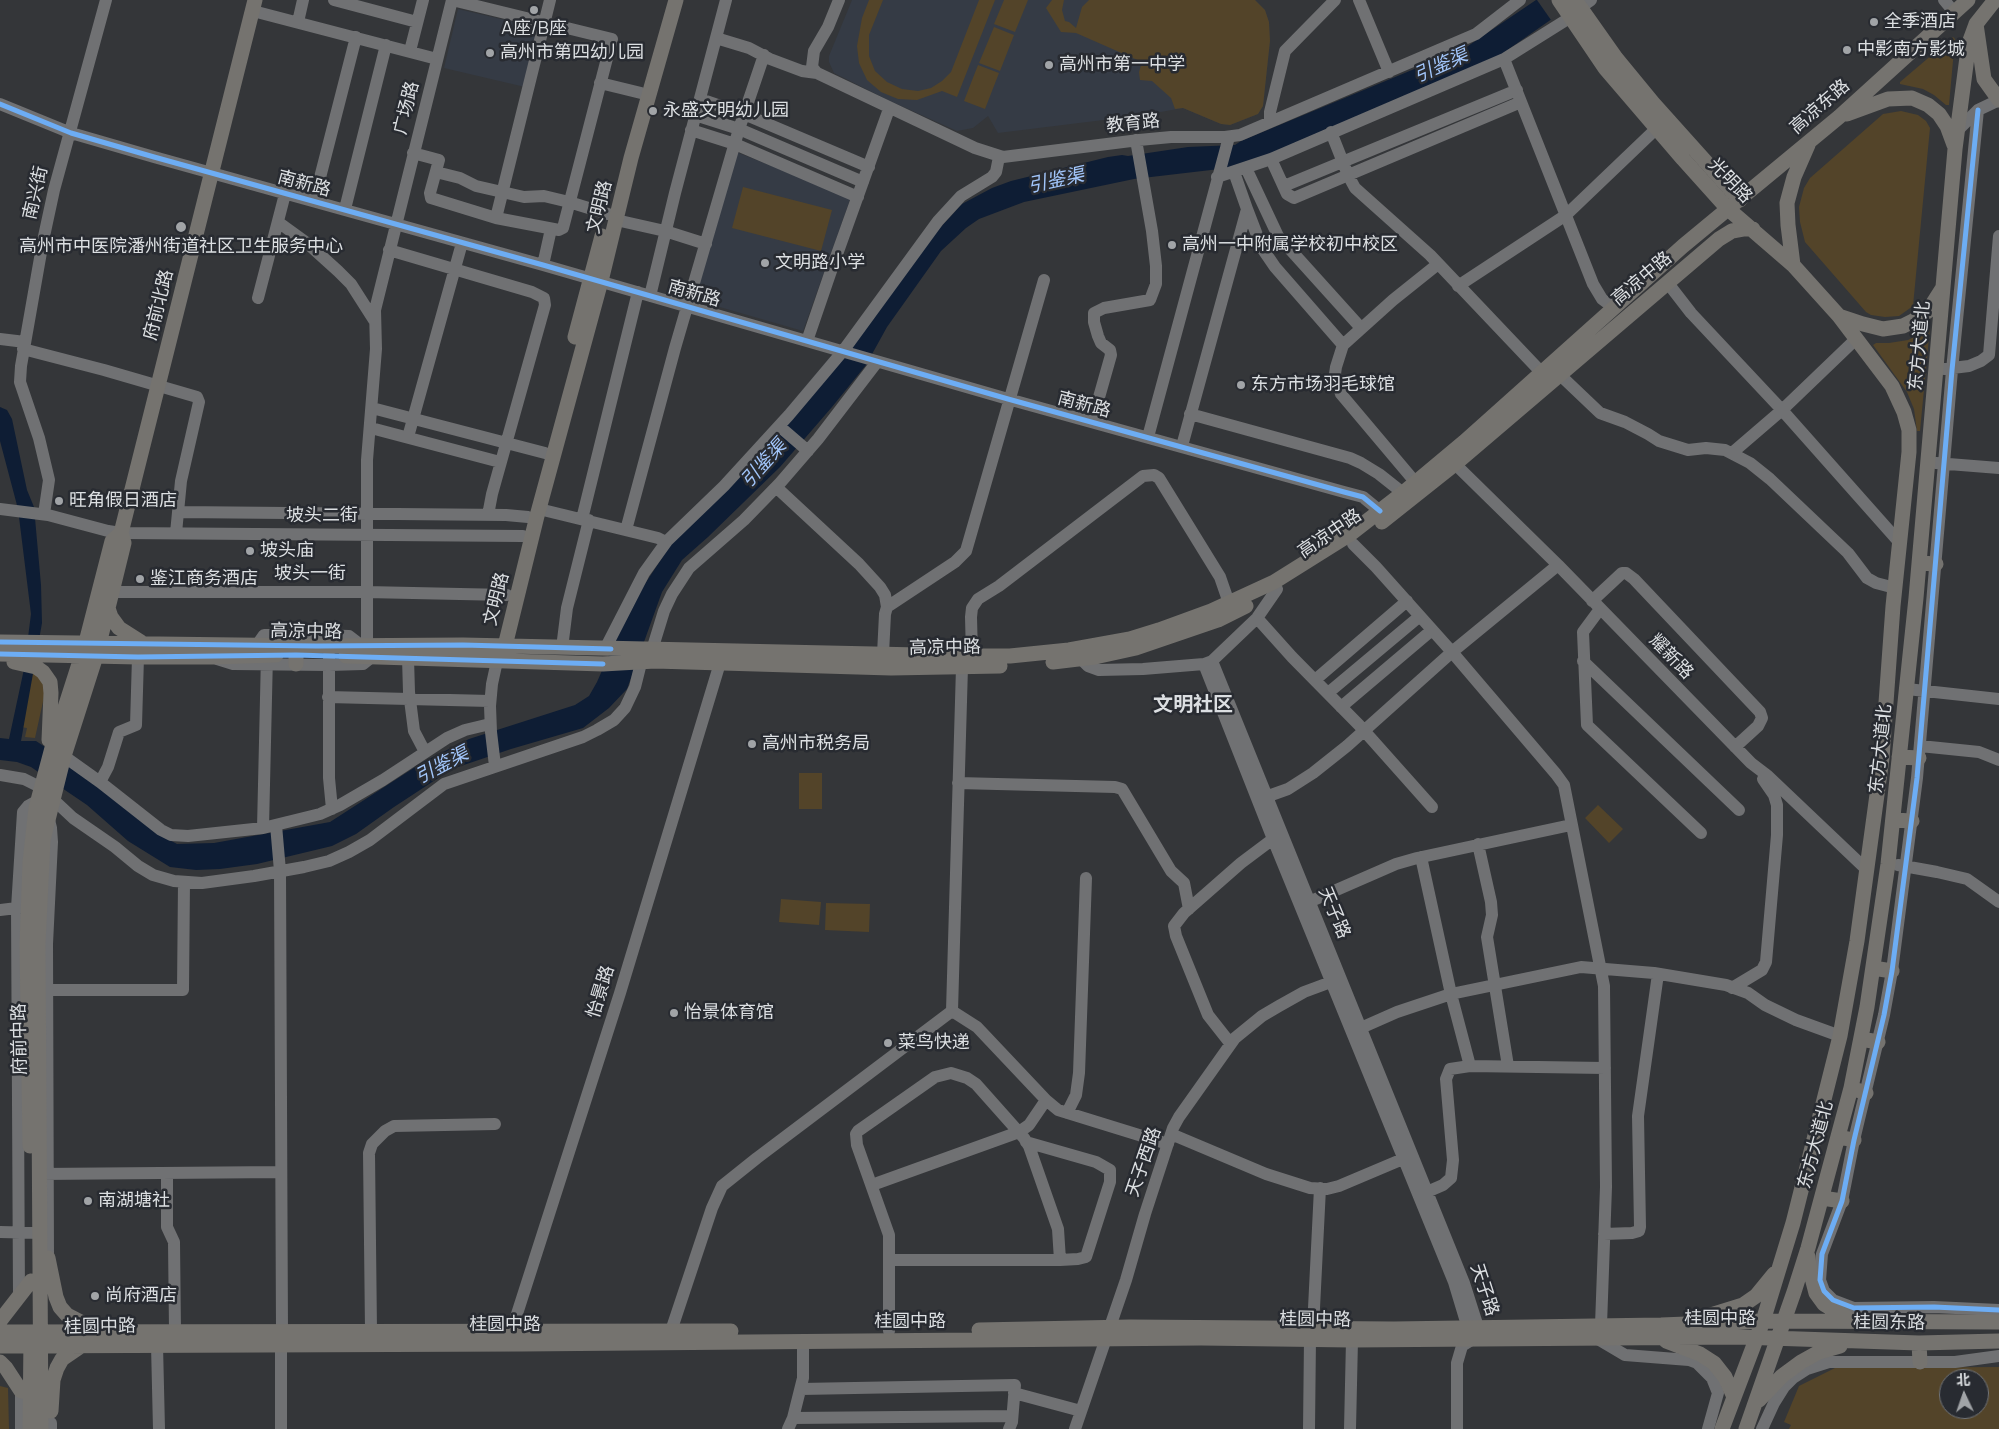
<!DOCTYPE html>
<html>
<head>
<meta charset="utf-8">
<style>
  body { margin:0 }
  #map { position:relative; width:1999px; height:1429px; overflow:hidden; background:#343639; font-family:Manrope,"Noto Sans SC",sans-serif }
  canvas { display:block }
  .north { position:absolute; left:1939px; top:1369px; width:50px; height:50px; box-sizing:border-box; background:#282b31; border:1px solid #707378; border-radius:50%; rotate:357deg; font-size:14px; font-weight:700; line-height:20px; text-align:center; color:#dcdfe2 }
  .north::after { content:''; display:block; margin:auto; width:18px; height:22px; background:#a1a4a7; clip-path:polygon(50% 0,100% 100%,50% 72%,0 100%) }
</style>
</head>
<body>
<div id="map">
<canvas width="1999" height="1429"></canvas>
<div class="north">北</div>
</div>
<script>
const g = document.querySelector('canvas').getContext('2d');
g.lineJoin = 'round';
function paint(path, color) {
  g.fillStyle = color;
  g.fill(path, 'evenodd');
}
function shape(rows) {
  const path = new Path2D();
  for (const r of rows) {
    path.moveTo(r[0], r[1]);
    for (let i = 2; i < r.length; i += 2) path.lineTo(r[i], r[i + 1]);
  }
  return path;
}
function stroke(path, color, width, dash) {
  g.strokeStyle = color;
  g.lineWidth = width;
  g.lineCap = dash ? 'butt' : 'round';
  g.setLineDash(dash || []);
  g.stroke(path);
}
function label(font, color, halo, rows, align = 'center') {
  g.font = font + ' Manrope,"Noto Sans SC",sans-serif';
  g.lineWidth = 5;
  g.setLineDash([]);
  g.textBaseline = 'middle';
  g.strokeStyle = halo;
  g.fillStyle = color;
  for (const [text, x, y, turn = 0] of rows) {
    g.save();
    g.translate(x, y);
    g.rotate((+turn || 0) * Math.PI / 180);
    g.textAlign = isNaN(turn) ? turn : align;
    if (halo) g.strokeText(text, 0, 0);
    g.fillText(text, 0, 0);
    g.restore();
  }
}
const built = shape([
  [852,0,1255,0,1265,10,1269,22,1270,41,1263,106,1258,114,1230,125,1221,124,1183,108,1144,115,998,133,988,116,973,128,957,131,888,100,834,73,829,62,829,56],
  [458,9,539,28,525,87,444,68],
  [736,152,851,197,803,331,692,299]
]);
const green = shape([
  [869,0,883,0,869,35,869,56,875,71,887,82,902,89,918,91,931,88,942,81,951,72,979,0,995,0,957,97,942,91,917,100,898,99,881,92,867,80,859,63,857,46,862,18],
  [1004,0,1028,0,1015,32,994,24],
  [1052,0,1064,0,1062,10,1065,21,1069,22,1076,28,1082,7,1089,0,1255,0,1265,10,1269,22,1270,41,1263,106,1258,114,1230,125,1221,124,1183,108,1175,109,1171,98,1152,81,1140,80,1139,72,1142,62,1076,33,1061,32,1046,8],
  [994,27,1014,35,1000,71,979,63],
  [1953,37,1955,39,1949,105,1946,105,1934,95,1923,89,1900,84,1900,82],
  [978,65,999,73,985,109,964,101],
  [1901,111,1918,115,1926,121,1930,128,1913,306,1899,316,1885,317,1871,315,1866,312,1805,242,1800,222,1799,207,1804,188,1810,178,1883,114],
  [743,187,832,210,821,251,732,228],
  [1930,327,1920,431,1917,431,1914,409,1907,392,1873,345,1876,343,1889,343,1908,340,1918,335],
  [25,672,38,672,46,688,35,738,25,737,27,728,13,726],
  [799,773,822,773,822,809,799,809],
  [1598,805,1623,829,1609,843,1585,818],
  [781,899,821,902,819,925,779,922],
  [826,903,870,904,869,932,825,930],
  [1999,1367,1999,1429,1789,1429,1791,1425,1784,1422,1799,1386,1835,1368],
  [1949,1379,1979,1379,1979,1409,1949,1409],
  [0,1386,8,1388,9,1429,0,1429]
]);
const water = shape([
  [1536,0,1579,0,1496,58,1279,151,1228,168,1134,179,1024,202,979,219,966,228,941,251,887,327,866,365,832,407,780,467,708,537,682,560,662,592,627,689,609,708,583,728,511,749,452,769,394,807,356,834,332,846,257,864,220,869,196,870,170,867,128,841,87,805,31,767,17,762,0,760,0,738,9,739,24,669,31,614,18,509,0,441,0,407,7,410,12,419,27,490,34,507,41,585,42,623,21,741,36,741,74,766,166,838,177,844,214,843,330,822,423,762,469,739,575,705,589,696,597,682,622,625,639,593,677,535,697,516,928,241,962,204,992,188,1011,181,1108,157,1122,155,1128,156,1188,147,1235,145,1241,141,1465,48]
]);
const pier = shape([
  [1537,0,1581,0,1551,20]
]);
const minor = shape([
  [334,0,417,22],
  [839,0,828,27,814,51,812,67,817,73,975,148,1003,157,1139,140,1171,137,1225,137,1240,135,1476,34,1520,0],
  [1359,0,1389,72],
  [1944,0,1954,12],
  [1581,7,1591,0],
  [253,11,437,59],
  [298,22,303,0],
  [716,38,749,48,770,59,802,71,817,73],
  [410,51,423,0],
  [1504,59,1593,284,1602,299,1614,308],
  [600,83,641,93],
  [700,99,744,114,869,167],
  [0,104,71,133,154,157,543,265,1008,399,1344,492,1363,497,1380,511],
  [1978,110,1952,370,1917,778,1892,971,1884,1015,1854,1140,1842,1201,1822,1254,1820,1280,1824,1291,1833,1300,1854,1308,1934,1307,1999,1310],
  [695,115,739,129,863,182],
  [1270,122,1270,112,1285,51,1335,0],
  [691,130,735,144,858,197],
  [1957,131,1978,110,1999,100],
  [1331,132,1348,175,1355,188,1430,255,1542,373],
  [413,153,439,160,430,193,431,198,496,218,559,230,563,228,612,39,452,0],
  [1271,159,1287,194,1294,198,1521,102],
  [1246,168,1278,236,1361,328],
  [436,172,460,178,476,186,524,197,544,196,569,202,608,214],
  [1217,177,1271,159,1504,59,1571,17],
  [1284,186,1517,90],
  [314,201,356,37],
  [345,209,386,45],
  [1247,209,1262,248,1275,267,1343,345],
  [496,218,550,0],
  [616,220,665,231,706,244],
  [278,222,307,243,338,271,351,284,374,320],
  [389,250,532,292,544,298,545,305,492,494,488,515],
  [543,265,551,229],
  [1667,282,1691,313,1782,410,1900,543],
  [1458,286,1566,215,1657,128],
  [650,296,675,193,726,0],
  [258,298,285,194],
  [0,339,25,342],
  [807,341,831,271,889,109],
  [23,349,104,370,197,397,199,402,181,481,176,533],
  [1944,369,1969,366,1981,361,1989,355,1999,236],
  [1559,374,1600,413,1625,422,1648,434,1659,441,1688,450,1706,448,1725,450,1750,463,1770,479,1848,553,1867,578,1876,583,1895,588],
  [372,408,545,453],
  [1190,414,1350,458,1361,463,1379,474,1403,493],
  [1092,422,1111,355,1110,350,1101,343,1098,336,1094,322,1094,313,1104,308,1150,300,1156,284,1156,266,1152,231,1136,140],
  [779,426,808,451],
  [371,428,500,462],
  [408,437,462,243],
  [1148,437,1229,137],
  [1182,446,1247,209,1234,172],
  [1732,453,1782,410,1856,339],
  [1936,463,1999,468],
  [1455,464,1558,565,1751,763,1768,776,1867,870],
  [1416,483,1341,394,1335,374,1336,367,1343,345,1393,300,1438,264],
  [776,487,859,564,880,587,885,595,887,607],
  [0,509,48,515,108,531,121,533,523,536],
  [539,509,658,538,666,542],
  [178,512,506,515,528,517],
  [44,514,49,480,39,438,20,382,21,366,43,241,54,190,106,0],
  [582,519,638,292],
  [626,530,675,348,739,129,764,55],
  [1353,544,1376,567,1452,652,1556,774,1564,785,1604,986,1606,1187,1601,1325],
  [112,592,366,592,507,595],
  [1592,601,1622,573,1626,573,1634,579,1760,712,1762,718,1758,726,1735,747],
  [1600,609,1583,632,1587,725,1701,833],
  [1257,618,1292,657,1359,725,1432,807],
  [257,645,264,635,317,635,349,636,362,646],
  [367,645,367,460,376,349,375,310,452,0],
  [562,648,567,608,589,520],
  [605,649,644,573,667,541,724,486,789,415,843,351,938,221,961,196,992,177,996,172,999,157],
  [652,650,664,611,672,594,689,568,744,520,780,483,818,439,877,362],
  [883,654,885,614,887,607,955,562,966,551,1044,280],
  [329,655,329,778,332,809],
  [972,656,971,617,972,608,978,599,999,586,1143,476,1154,475,1159,478,1220,577,1229,603],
  [408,658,409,692,414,731,425,752],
  [217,659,233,664,329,665,363,664,373,656],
  [1081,659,1088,666,1099,670,1143,669,1204,664,1212,661,1257,618,1277,589],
  [1212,661,1464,1283,1478,1327,1475,1336],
  [1583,661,1739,810],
  [1204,664,1275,844,1454,1282,1470,1335],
  [1315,680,1407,601],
  [1907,689,1999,699],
  [1328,693,1420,616],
  [328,697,490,701],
  [1341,707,1432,630],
  [1920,746,1979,752,1999,760],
  [58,752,100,782,161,830,171,835,188,836,263,828,320,814,340,805,383,780,447,738,465,730,490,724],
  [495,766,491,732,490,706,492,684,497,661],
  [0,775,24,779,40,787,73,818,115,847,138,866,153,875,174,881,202,883,254,876,304,867,329,861,349,852,370,840,444,784,583,737,597,730,614,720,625,708,635,687,641,663],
  [100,782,108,767,119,732,136,725,138,657],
  [958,783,1115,787,1122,789,1171,871,1184,883,1189,909],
  [1260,799,1288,789,1313,773,1347,746,1452,652,1558,565],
  [276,825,280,871,282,1331],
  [263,828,267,655],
  [1478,844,1491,902,1492,915,1487,937,1508,1066],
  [1421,857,1451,994,1470,1066],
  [1898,865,1937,872,1967,879,1999,902],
  [1302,905,1396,864,1417,858,1571,825],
  [0,910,25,907],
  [1732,988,1762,970,1766,962,1777,835,1777,805,1774,795,1763,779],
  [39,990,183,990,184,882],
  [952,1011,977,1027,1046,1100,1058,1110,1168,1144],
  [1354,1031,1397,1012,1451,994,1581,967,1654,973,1726,985,1748,993,1765,1005,1796,1020,1840,1036],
  [1230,1043,1208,1015,1176,936,1174,926,1184,913,1241,863,1273,839,1279,836],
  [1067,1113,1076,1095,1079,1073,1086,878],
  [1171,1134,1266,1174,1310,1188,1327,1189,1339,1186,1410,1156],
  [40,1174,281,1172],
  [167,1174,167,1227,174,1242,175,1331],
  [872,1185,1019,1132,1029,1125,1046,1100],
  [1420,1195,1443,1185,1451,1178,1453,1160,1446,1079,1450,1069,1470,1066,1605,1068],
  [0,1232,41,1233],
  [1604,1234,1632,1233,1639,1231,1640,1227,1638,1116,1658,974],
  [48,1257,47,944,52,842,51,828,49,820],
  [889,1260,1060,1260,1078,1259,1086,1257,1110,1182,1110,1170,1096,1162,1026,1142],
  [19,1295,17,908,23,812,28,806,37,801],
  [1313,1328,1320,1188],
  [371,1331,369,1153,372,1144,385,1131,394,1126,495,1124],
  [513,1331,516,1317,620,993,720,663],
  [671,1331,712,1208,722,1186,757,1158,952,1011,962,667],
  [889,1331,889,1235,857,1145,856,1134,858,1131,935,1077,951,1073,967,1078,976,1084,1024,1138,1029,1146,1058,1229,1060,1260],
  [1598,1339,1625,1355,1689,1360,1697,1363,1712,1378,1718,1393,1708,1429],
  [281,1344,281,1429],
  [157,1345,159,1429],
  [801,1389,1015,1385,1012,1422,1009,1429],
  [1014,1393,1081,1411],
  [793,1418,1012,1416],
  [51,1423,51,1429],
  [21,1429,21,1391],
  [788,1429,793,1418,803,1378,803,1341],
  [1075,1429,1126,1280,1145,1214,1173,1128,1179,1117,1235,1038,1262,1016,1279,1006,1304,992,1339,979],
  [1309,1429,1310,1338],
  [1350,1429,1352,1340],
  [1457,1429,1457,1363,1462,1346,1473,1339],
  [1762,1429,1774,1403,1784,1387,1793,1378,1807,1369,1829,1362,1955,1362,1999,1356]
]);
const major = shape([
  [1559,0,1605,68,1683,159,1727,208,1793,265,1839,316,1892,386,1904,412,1909,430,1909,452,1893,606,1882,758,1857,941,1840,1036,1793,1223,1763,1321,1722,1429],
  [1575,0,1616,58,1653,103,1740,200],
  [1976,24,1984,79,1999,100],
  [1847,114,1888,99,1912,98,1928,105,1939,114,1947,126,1954,145],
  [1793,265,1788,225,1787,203,1794,177,1808,145],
  [1839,316,1863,324,1883,329,1903,326,1913,321,1928,311,1942,289],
  [575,337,602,236],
  [1382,522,1455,464,1719,239,1732,231,1743,229,1753,229],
  [1920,563,1936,564],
  [108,608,111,617,119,628,141,642],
  [0,642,317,646,463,645,965,656,1010,656,1069,650,1130,639,1159,630,1211,611,1274,582,1349,535,1403,493,1464,442,1683,246,1839,117,1968,0],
  [0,654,138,657,213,657,276,655],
  [501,655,505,646,537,516,601,281,631,158,676,0],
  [346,656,603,664,655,661,891,668,1000,666],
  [14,662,36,667,43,672,50,682,51,693,49,740],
  [1053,662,1095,657,1136,648,1218,620,1246,606],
  [296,664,296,655],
  [1899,757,1919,758],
  [1893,820,1912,821],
  [1873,968,1892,971],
  [1861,1039,1878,1042],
  [1851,1088,1866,1093],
  [1838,1137,1854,1140],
  [30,1146,27,945,30,862,36,808,52,748,86,642,112,541,121,533],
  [1822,1198,1842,1201],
  [1808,1256,1809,1266,1816,1293,1824,1304,1852,1321],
  [48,1258,56,1297,60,1307,67,1315,94,1329],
  [1698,1319,1743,1305,1756,1296,1774,1274],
  [0,1321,31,1281],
  [979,1330,1130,1327,1394,1329,1661,1325,1763,1321,1999,1322],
  [0,1332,731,1331],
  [1666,1341,1700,1354,1714,1363,1725,1377,1734,1397],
  [1919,1343,1920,1362],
  [0,1346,522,1344,1201,1338,1352,1340,1740,1337,1919,1343,1999,1341],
  [0,1362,6,1368,21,1391,31,1393],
  [1759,1400,1782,1376,1801,1362,1819,1352,1840,1346],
  [51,1411,53,1380,57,1368,62,1359,81,1346],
  [30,1429,31,1337],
  [41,1429,38,944,43,840,64,756,96,656,112,592,124,543,121,533,255,0],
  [1746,1429,1794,1292,1808,1248,1851,1088,1867,1007,1888,864,1916,598,1955,149,1967,57,1969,43,1976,24,1995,0]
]);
const cycleway = shape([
  [0,104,71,133,154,157,543,265,1008,399,1344,492,1363,497,1380,511],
  [1978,110,1952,370,1917,778,1892,971,1884,1015,1854,1140,1842,1201,1822,1254,1820,1280,1824,1291,1833,1300,1854,1308,1934,1307,1999,1310],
  [0,642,317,646,463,645,611,649],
  [0,654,138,657,296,655,603,664]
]);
const markers = [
  [534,10,5,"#a1a4a7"],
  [1874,22,5,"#a1a4a7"],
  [1847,50,5,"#a1a4a7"],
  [490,53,5,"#a1a4a7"],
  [1049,65,5,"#a1a4a7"],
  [653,111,5,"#a1a4a7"],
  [181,227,6,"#a1a4a7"],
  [1172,245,5,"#a1a4a7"],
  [765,263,5,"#a1a4a7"],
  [1241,385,5,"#a1a4a7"],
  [59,501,5,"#a1a4a7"],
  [250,551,5,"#a1a4a7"],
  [140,579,5,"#a1a4a7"],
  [752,744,5,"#a1a4a7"],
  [674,1013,5,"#a1a4a7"],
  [888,1043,5,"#a1a4a7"],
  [88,1201,5,"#a1a4a7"],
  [95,1296,5,"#a1a4a7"]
];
const poiNames = [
  ["全季酒店",1884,22],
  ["A座/B座",534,29,"center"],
  ["中影南方影城",1857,50],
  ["高州市第四幼儿园",500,53],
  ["高州市第一中学",1059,65],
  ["永盛文明幼儿园",663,111],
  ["高州一中附属学校初中校区",1182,245],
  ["高州市中医院潘州街道社区卫生服务中心",181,247,"center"],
  ["文明路小学",775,263],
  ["东方市场羽毛球馆",1251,385],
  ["旺角假日酒店",69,501],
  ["坡头庙",260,551],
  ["鉴江商务酒店",150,579],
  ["高州市税务局",762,744],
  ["怡景体育馆",684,1013],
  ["菜鸟快递",898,1043],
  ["南湖塘社",98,1201],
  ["尚府酒店",105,1296]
];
const streetNames = [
  ["高凉东路",1820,107,-41],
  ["广场路",407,108,-76],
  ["教育路",1133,124,-6],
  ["光明路",1730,181,46],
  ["南新路",304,184,15],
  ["南兴街",36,193,-77],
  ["文明路",600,207,-76],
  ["高凉中路",1642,279,-40],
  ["南新路",694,294,16],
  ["府前北路",159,305,-76],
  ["东方大道北",1920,346,-85],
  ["南新路",1084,405,15],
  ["坡头二街",322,516],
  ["高凉中路",1330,534,-34],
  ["坡头一街",310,574],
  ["文明路",497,599,-76],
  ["高凉中路",306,632,1],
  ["高凉中路",945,648,-1],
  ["耀新路",1671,657,46],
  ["东方大道北",1881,749,-84],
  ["天子路",1334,913,67],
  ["怡景路",601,992,-73],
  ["府前中路",20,1039,-91],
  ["东方大道北",1816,1145,-75],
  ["天子西路",1144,1162,-71],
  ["天子路",1484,1290,72],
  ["桂圆中路",1720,1319],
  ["桂圆中路",1315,1320,1],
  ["桂圆中路",910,1322],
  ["桂圆东路",1889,1323,1],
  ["桂圆中路",505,1325],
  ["桂圆中路",100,1327,-1]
];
const waterNames = [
  ["引鉴渠",1441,66,-24],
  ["引鉴渠",1056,181,-12],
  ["引鉴渠",764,464,-48],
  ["引鉴渠",442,766,-28]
];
const quarterNames = [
  ["文明社区",1193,705]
];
paint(built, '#353b45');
paint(green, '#534429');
paint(water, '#0e1d34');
paint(pier, '#343639');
stroke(minor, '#707173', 12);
stroke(major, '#75736f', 15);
stroke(cycleway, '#6dadf4', 5);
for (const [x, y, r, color] of markers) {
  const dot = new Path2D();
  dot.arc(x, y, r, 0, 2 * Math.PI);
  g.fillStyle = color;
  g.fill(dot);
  stroke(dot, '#282b31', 2);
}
label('18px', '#dcdfe2', '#282b31', poiNames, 'left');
label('18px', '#dcdfe2', '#282b31', streetNames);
label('italic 19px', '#a2c6fb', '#282b31', waterNames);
label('bold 20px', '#dcdfe2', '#282b31', quarterNames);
</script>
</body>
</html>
